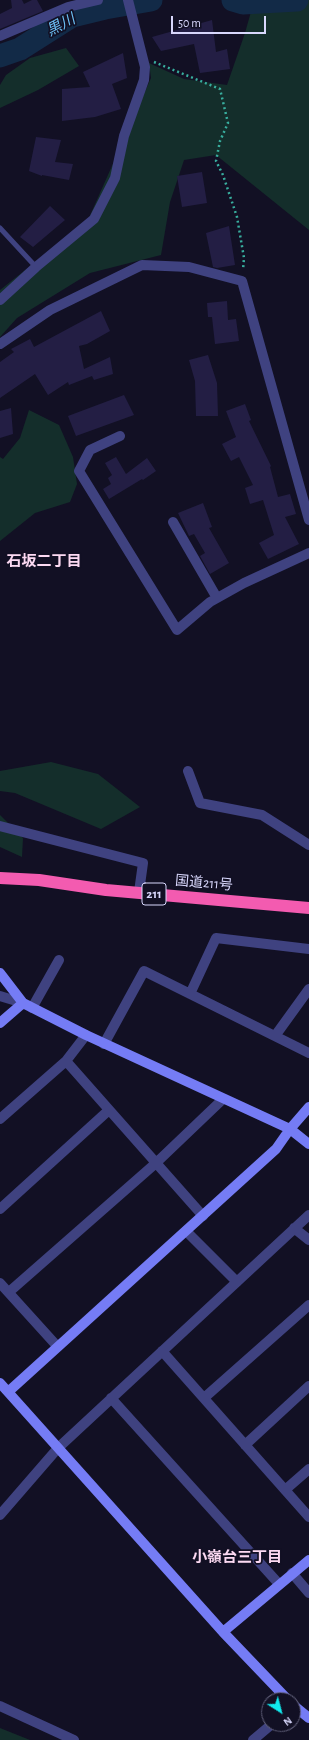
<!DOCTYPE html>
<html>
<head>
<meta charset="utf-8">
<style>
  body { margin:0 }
  #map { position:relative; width:309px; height:1740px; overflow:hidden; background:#121024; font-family:"Alegreya Sans",sans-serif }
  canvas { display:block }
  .north { position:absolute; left:261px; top:1692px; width:40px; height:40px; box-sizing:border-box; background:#121024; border:1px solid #61607a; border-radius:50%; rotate:144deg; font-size:11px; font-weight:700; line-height:16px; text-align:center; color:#d8d7fc }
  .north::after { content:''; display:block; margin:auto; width:14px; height:18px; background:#11e9ed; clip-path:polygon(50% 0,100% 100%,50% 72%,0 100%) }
  .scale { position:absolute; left:171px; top:16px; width:95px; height:18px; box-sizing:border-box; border:2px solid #d8d7fc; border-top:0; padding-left:5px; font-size:12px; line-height:14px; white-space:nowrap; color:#d8d7fc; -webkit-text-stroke:3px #121024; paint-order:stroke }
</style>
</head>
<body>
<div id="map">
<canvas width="309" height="1740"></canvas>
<div class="north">N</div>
<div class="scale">50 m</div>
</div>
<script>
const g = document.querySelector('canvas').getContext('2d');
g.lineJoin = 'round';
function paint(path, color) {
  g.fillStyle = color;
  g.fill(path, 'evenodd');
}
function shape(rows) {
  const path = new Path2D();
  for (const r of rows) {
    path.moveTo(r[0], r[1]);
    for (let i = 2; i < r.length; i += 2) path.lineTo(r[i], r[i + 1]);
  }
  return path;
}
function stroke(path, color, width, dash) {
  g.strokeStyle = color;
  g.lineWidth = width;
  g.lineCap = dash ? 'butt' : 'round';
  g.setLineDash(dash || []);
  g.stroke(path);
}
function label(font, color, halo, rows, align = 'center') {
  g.font = font + ' "Alegreya Sans","Noto Sans JP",sans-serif';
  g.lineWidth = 3.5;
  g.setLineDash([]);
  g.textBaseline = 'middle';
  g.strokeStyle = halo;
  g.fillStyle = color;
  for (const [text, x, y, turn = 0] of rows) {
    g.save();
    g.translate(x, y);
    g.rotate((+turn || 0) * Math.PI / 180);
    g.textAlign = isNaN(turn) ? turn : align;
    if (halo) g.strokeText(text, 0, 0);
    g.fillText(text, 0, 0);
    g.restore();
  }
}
const green = shape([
  [256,0,309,0,309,230,216,155,184,160,170,202,161,255,90,273,17,318,0,337,0,290,88,220,151,78,149,63,184,79,227,85,245,33,254,1],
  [66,48,79,66,38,90,0,108,0,85,6,75,30,58],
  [29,410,59,425,73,457,77,484,70,502,35,513,0,541,0,457,3,459,20,438],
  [51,762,98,774,140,807,101,829,15,793,0,791,0,771],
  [0,815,23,838,22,857,0,847],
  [0,1728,30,1740,0,1740]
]);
const river = shape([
  [233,0,243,3,297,0],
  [0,56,20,49,72,16,105,8,151,0]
]);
const building = shape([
  [11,0,22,0,24,4,32,0,37,0,43,11,0,29,0,14,12,8],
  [212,20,216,52,227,49,230,69,200,73,194,44,161,51,152,37],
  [123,53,127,78,112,84,121,109,95,117,62,121,62,89,90,87,83,72],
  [36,137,61,140,55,162,73,164,69,180,42,175,42,176,29,171],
  [202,172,207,203,182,207,177,176],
  [50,206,65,220,33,247,20,237],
  [229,226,235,265,217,268,213,267,206,233],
  [227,301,228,320,236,319,239,341,215,344,212,317,208,317,207,303],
  [101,311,110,331,87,344,79,346,84,369,110,357,113,374,94,380,92,376,69,385,68,382,48,395,35,374,0,398,0,362,14,352,11,349,30,339,34,347],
  [208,355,217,383,218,416,196,416,195,381,189,360],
  [124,395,134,415,76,436,68,416],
  [245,404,251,420,249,421,271,466,270,467,278,497,290,494,296,514,285,517,299,544,268,559,259,543,274,535,263,500,250,504,245,488,253,485,239,457,231,461,222,444,236,437,226,411],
  [11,408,13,434,0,438,0,411],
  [116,457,126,474,147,458,156,471,143,480,142,479,109,499,103,489,111,484,108,478,112,475,105,463],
  [203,503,212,527,209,528,229,563,210,574,200,556,205,553,194,534,189,536,178,513]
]);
const path = shape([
  [154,62,220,89,228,123,220,141,216,161,223,175,237,217,244,258,243,270]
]);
const lane = shape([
  [0,228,36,267]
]);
const street = shape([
  [0,36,68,7,98,0],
  [0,300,36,267,94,219,115,178,124,136,144,80,145,67,128,0],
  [0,344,50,310,142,265,189,267,242,281,309,520],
  [120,436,90,450,79,471,177,630,210,602,244,583,309,553],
  [173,522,217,598],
  [188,771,200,803,262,815,309,845],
  [0,826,143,863,139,892],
  [190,994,216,938,309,949],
  [0,996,23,1003],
  [32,1008,59,960],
  [275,1036,309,989],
  [104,1044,144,971,309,1053],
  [66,1061,203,1216],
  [0,1119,66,1061,86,1035],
  [0,1209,109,1110],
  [294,1228,309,1240],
  [186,1231,237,1282],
  [0,1283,57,1346],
  [9,1292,156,1163,223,1099],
  [162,1351,309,1517],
  [111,1398,279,1584],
  [204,1398,309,1305],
  [245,1445,309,1386],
  [285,1490,309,1469],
  [0,1515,58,1448,309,1215],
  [292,1573,309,1593],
  [0,1706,74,1740],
  [253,1740,272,1724]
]);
const secondary = shape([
  [0,973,23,1003,86,1035,290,1129,309,1144],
  [0,1023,23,1003],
  [0,1383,223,1632,288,1700],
  [8,1392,276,1149,290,1129,309,1107],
  [223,1632,309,1560],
  [293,1705,309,1718]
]);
const highway = shape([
  [0,878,39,880,106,890,309,908]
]);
const shields = [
  [154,894,24]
];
const shieldNames = [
  ["211",154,894]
];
const streetNames = [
  ["国道211号",204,883,5]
];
const waterNames = [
  ["黒川",61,25,-28]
];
const neighbourhoodNames = [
  ["石坂二丁目",44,561],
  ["小嶺台三丁目",237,1557]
];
paint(green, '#142e2b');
stroke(river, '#122a47', 23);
paint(building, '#231e44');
stroke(path, '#38ae9e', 2.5, [2, 3]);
stroke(lane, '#3f4280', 5);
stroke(street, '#3f4280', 10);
stroke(secondary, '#757cf5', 10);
stroke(highway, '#f35bb0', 12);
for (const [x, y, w] of shields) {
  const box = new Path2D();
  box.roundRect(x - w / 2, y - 11, w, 22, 3);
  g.fillStyle = '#121024';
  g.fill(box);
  stroke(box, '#d8d7fc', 1);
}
label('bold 13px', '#d8d7fc', null, shieldNames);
label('14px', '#d8d7fc', '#121024', streetNames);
label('italic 15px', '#6cc0f4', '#121024', waterNames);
label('bold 15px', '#fcd9f2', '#121024', neighbourhoodNames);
</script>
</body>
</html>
